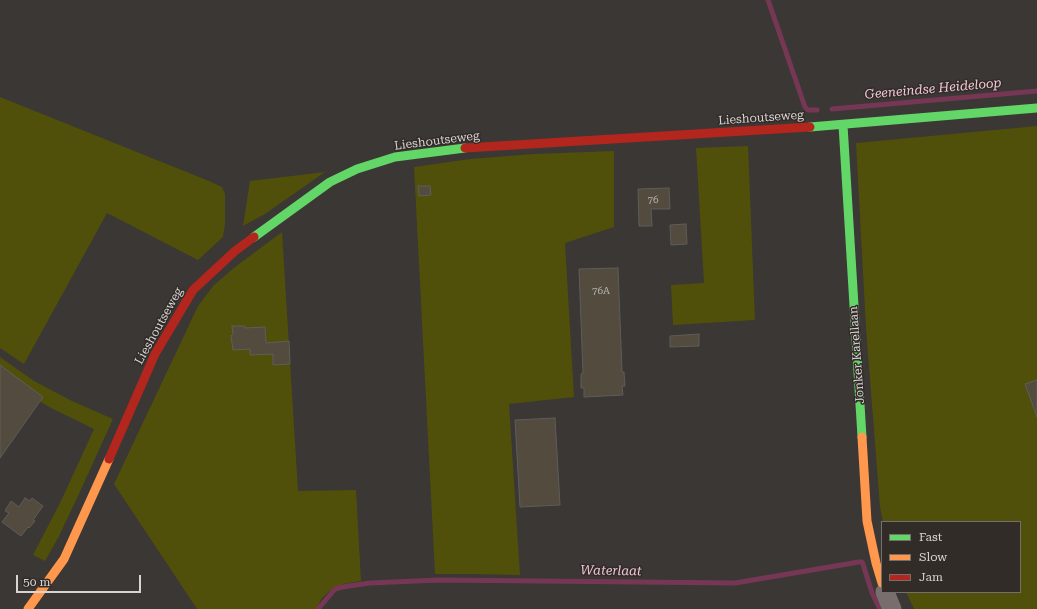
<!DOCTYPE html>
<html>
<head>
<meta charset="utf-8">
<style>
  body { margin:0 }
  #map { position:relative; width:1037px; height:609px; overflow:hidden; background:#3a3734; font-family:"Roboto Serif",serif }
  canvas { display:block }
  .legend { position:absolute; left:881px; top:521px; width:140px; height:72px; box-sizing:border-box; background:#322c29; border:1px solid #746f6d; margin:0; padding:5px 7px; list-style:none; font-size:12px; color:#d8d4d2 }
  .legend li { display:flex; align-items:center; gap:8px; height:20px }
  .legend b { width:20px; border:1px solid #746f6d }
  .scale { position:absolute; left:16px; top:575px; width:125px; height:18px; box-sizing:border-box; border:2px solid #d8d4d2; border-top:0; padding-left:5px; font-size:12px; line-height:14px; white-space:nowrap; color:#d8d4d2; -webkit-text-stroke:3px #322c29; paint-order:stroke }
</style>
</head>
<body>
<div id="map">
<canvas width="1037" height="609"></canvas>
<ul class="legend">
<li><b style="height:5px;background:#63d668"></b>Fast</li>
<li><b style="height:5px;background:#ff974d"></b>Slow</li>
<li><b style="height:5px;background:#b3261e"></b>Jam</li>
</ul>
<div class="scale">50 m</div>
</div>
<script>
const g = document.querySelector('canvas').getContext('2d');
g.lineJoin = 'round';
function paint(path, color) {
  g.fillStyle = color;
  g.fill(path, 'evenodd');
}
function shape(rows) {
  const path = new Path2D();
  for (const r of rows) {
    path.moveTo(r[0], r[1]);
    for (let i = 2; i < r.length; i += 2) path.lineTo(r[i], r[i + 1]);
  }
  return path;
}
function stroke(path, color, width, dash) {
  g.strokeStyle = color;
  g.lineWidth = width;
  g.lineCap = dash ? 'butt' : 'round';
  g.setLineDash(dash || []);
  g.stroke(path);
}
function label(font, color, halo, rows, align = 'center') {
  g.font = font + ' "Roboto Serif",serif';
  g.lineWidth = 3;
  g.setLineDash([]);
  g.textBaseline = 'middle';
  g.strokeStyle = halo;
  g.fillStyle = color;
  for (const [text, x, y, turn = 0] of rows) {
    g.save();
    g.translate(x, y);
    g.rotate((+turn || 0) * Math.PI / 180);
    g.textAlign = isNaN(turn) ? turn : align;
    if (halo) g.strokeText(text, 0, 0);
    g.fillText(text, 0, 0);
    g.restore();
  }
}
const green = shape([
  [0,97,209,181,222,187,225,194,225,224,223,237,198,260,107,213,24,364,0,348],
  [1037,126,1037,609,914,609,906,592,1020,592,1020,522,883,522,880,507,866,328,856,143],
  [748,146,755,320,673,325,671,285,704,283,696,148],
  [614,151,614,227,565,243,574,397,509,404,520,575,472,574,435,574,414,167,470,159,533,154],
  [325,172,265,214,243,226,250,181],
  [282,232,298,491,356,490,361,581,343,584,332,589,322,598,316,609,197,609,114,484,198,306,214,285,235,267],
  [0,357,34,381,70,400,113,419,78,496,58,538,45,561,33,555,61,501,94,429,51,408,16,387,0,376]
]);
const stream = shape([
  [768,0,805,107,808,110,817,110],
  [832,109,1037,91],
  [318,609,335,589,342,587,370,583,440,580,735,583,859,562,862,562,863,564,872,593,880,609]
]);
const building = shape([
  [418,186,430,186,431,195,419,196,418,186],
  [669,188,670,209,651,209,652,226,639,226,638,189,669,188],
  [686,224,687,244,671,245,670,225,686,224],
  [618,268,622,372,624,372,625,386,622,386,623,395,584,397,584,388,581,388,581,374,583,373,579,269,618,268],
  [232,326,245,326,245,328,265,327,266,343,289,341,290,364,273,365,273,354,250,355,250,349,233,350,231,336,233,334,232,326],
  [699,334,699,346,670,347,670,336,699,334],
  [0,365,43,397,0,458,0,365],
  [1037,380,1037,417,1025,384,1037,380],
  [555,418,560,505,520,507,515,420,555,418],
  [25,498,30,501,32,498,43,506,33,520,35,521,29,528,28,527,21,536,2,522,9,513,5,511,11,501,19,507,25,498]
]);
const street = shape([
  [885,592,892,609]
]);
const fast = shape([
  [843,125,862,437],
  [810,127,1037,108],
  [254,237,330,182,357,169,395,157,465,148]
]);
const slow = shape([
  [862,437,867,521,876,563,882,583],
  [28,609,64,559,109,459]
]);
const jam = shape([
  [465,148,810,127],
  [109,459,155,354,193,290,235,251,254,237]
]);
const numberNames = [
  ["76",653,200],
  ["76A",601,291]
];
const streetNames = [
  ["Lieshoutseweg",761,118,-4],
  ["Lieshoutseweg",437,141,-7],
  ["Lieshoutseweg",159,326,-61],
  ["Jonker Karellaan",857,355,-94]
];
const waterNames = [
  ["Geeneindse Heideloop",933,89,-5],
  ["Waterlaat",611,571,1]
];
paint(green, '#50500a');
stroke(stream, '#763754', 5);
paint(building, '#524b3e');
stroke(building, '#5f5d5a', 1);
stroke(street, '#786e6d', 19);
stroke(fast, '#63d668', 9);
stroke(slow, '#ff974d', 9);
stroke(jam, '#b3261e', 9);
label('10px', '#b6b2ad', null, numberNames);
label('12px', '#d8d4d2', '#322c29', streetNames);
label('italic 13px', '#f2c7d8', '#322c29', waterNames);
</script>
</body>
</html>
